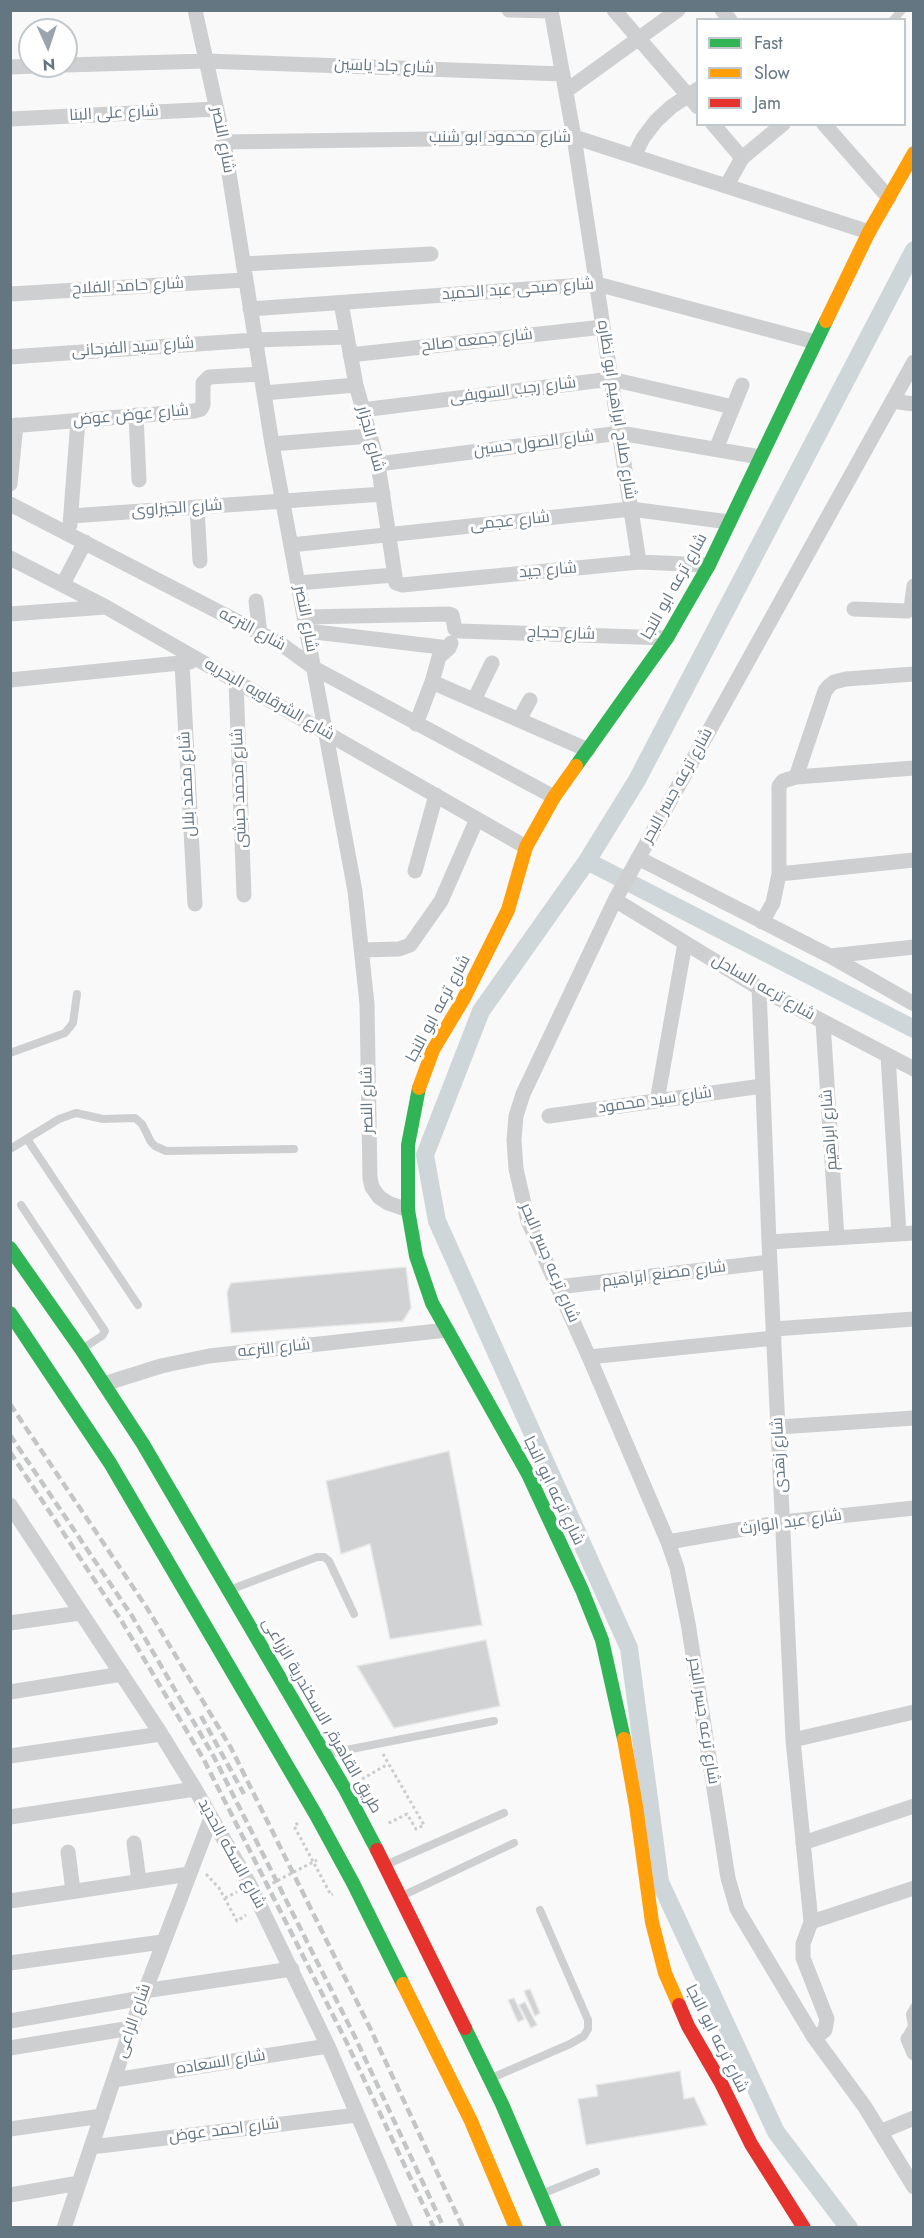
<!DOCTYPE html>
<html>
<head>
<meta charset="utf-8">
<style>
  body { margin:0 }
  #map { position:relative; width:924px; height:2238px; overflow:hidden; background:#f9f9f9; font-family:Jost,sans-serif }
  canvas { display:block }
  .frame { position:absolute; inset:0; border:12px solid #657683; pointer-events:none }
  .legend { position:absolute; left:696px; top:18px; width:210px; height:108px; box-sizing:border-box; background:#fff; border:2px solid #c1c8cd; margin:0; padding:8px 10px; list-style:none; font-size:18px; color:#657683 }
  .legend li { display:flex; align-items:center; gap:12px; height:30px }
  .legend b { width:30px; border:2px solid #c1c8cd }
  .north { position:absolute; left:18px; top:18px; width:60px; height:60px; box-sizing:border-box; background:#fff; border:2px solid #c1c8cd; border-radius:50%; rotate:177deg; font-size:16px; font-weight:700; line-height:24px; text-align:center; color:#657683 }
  .north::after { content:''; display:block; margin:auto; width:21px; height:27px; background:#99a4ac; clip-path:polygon(50% 0,100% 100%,50% 72%,0 100%) }
</style>
</head>
<body>
<div id="map">
<canvas width="924" height="2238"></canvas>
<div class="frame"></div>
<ul class="legend">
<li><b style="height:8px;background:#30b455"></b>Fast</li>
<li><b style="height:8px;background:#ff9f0a"></b>Slow</li>
<li><b style="height:8px;background:#e5322d"></b>Jam</li>
</ul>
<div class="north">N</div>
</div>
<script>
const g = document.querySelector('canvas').getContext('2d');
g.lineJoin = 'round';
function shape(rows) {
  const path = new Path2D();
  for (const r of rows) {
    path.moveTo(r[0], r[1]);
    for (let i = 2; i < r.length; i += 2) path.lineTo(r[i], r[i + 1]);
  }
  return path;
}
function stroke(path, color, width, dash) {
  g.strokeStyle = color;
  g.lineWidth = width;
  g.lineCap = dash ? 'butt' : 'round';
  g.setLineDash(dash || []);
  g.stroke(path);
}
function paint(path, color) {
  g.fillStyle = color;
  g.fill(path, 'evenodd');
}
function label(font, color, halo, rows, align = 'center') {
  g.font = font + ' Jost,Cairo,sans-serif';
  g.lineWidth = 6;
  g.setLineDash([]);
  g.textBaseline = 'middle';
  g.strokeStyle = halo;
  g.fillStyle = color;
  for (const [text, x, y, turn = 0] of rows) {
    g.save();
    g.translate(x, y);
    g.rotate((+turn || 0) * Math.PI / 180);
    g.textAlign = isNaN(turn) ? turn : align;
    if (halo) g.strokeText(text, 0, 0);
    g.fillText(text, 0, 0);
    g.restore();
  }
}
const canal = shape([
  [587,861,914,1029],
  [849,2228,776,2132,660,1882,629,1648,437,1221,425,1155,481,1011,587,861,637,780,914,250]
]);
const building = shape([
  [406,1267,411,1308,403,1321,231,1333,227,1292,231,1283,406,1267],
  [449,1451,482,1625,390,1639,370,1544,341,1554,326,1481,449,1451],
  [486,1640,500,1706,394,1728,357,1666,486,1640],
  [530,1989,540,2013,535,2016,524,1991,530,1989],
  [514,1998,524,2019,518,2022,508,2000,514,1998],
  [525,2002,537,2025,531,2028,519,2005,525,2002],
  [680,2071,684,2099,694,2097,707,2125,586,2145,578,2099,598,2096,596,2085,680,2071]
]);
const path = shape([
  [383,1754,424,1825,416,1829,407,1814,387,1824],
  [362,1779,388,1764],
  [298,1823,294,1826,331,1895,333,1894],
  [206,1874,219,1888,237,1921,246,1915],
  [267,1886,317,1860],
  [225,1898,237,1892]
]);
const lane = shape([
  [893,20,902,10],
  [10,1053,65,1033,73,1023,77,994],
  [27,1139,138,1305],
  [10,1149,59,1119,76,1113,103,1119,135,1118,142,1124,151,1142,155,1146,166,1151,294,1149],
  [21,1205,105,1331,102,1336,85,1347],
  [232,1589,317,1557,324,1557,329,1561,354,1614],
  [331,1753,494,1721],
  [390,1863,504,1813],
  [404,1895,514,1843],
  [908,2039,908,2033,912,2026,910,2014,914,2007],
  [494,2077,570,2044,584,2036,588,2029,588,2020,540,1910],
  [544,2193,596,2172]
]);
const street = shape([
  [195,10,224,142,272,444,355,891,367,1004,370,1178,372,1187,379,1197,388,1203,408,1210],
  [509,10,551,11],
  [551,10,574,137,639,562],
  [614,10,698,107],
  [722,10,730,20],
  [66,65,206,61,563,74],
  [10,67,39,66],
  [566,91,678,10],
  [10,119,217,109],
  [713,124,742,158],
  [824,124,889,198],
  [224,142,574,137,869,232],
  [634,156,643,138,656,121,671,107,698,89],
  [727,185,742,158,783,124],
  [243,264,431,254],
  [10,294,245,280],
  [341,303,356,385,378,464,396,583,402,585,639,562,709,565],
  [250,309,597,284,815,342],
  [350,355,603,327],
  [10,357,255,340,347,337],
  [914,362,615,900,523,1094,516,1116,514,1140,516,1169,528,1221,589,1357,668,1542,677,1568,688,1623,728,1878,737,1909,813,2036,865,2107,914,2187],
  [264,393,356,385],
  [892,401,914,404],
  [362,410,611,379,733,407],
  [136,415,139,480],
  [10,426,194,411,201,409,203,405,203,383,209,377,261,374],
  [272,444,370,436],
  [716,449,742,385],
  [378,464,620,433,760,457],
  [10,484,16,425],
  [10,504,281,644,314,668,554,797],
  [197,508,200,561],
  [71,516,383,494],
  [70,525,78,420],
  [291,545,631,509,729,522],
  [10,558,106,607,526,847],
  [298,583,394,575],
  [63,584,85,542],
  [256,601,260,634],
  [854,609,907,611,911,608,914,586],
  [10,614,106,607],
  [305,617,449,614,452,615,455,629],
  [455,629,460,631,667,638],
  [307,631,449,648],
  [182,663,195,904],
  [10,680,190,662],
  [236,681,244,895],
  [432,682,588,750],
  [474,700,492,663],
  [519,720,530,700],
  [416,724,432,682,439,657,449,648,451,643],
  [796,777,825,691,829,686,834,682,846,679,914,674],
  [638,858,830,956,914,1004],
  [415,871,436,795],
  [779,874,914,860],
  [615,900,759,988,914,1069],
  [762,922,773,903,779,874,779,786,783,781,796,777,914,768],
  [362,950,399,949,410,945,441,901,477,819],
  [830,956,914,947],
  [759,988,769,1242,793,1740,811,1922,803,1944,803,1958,827,2019,825,2030,819,2035,813,2036],
  [823,1022,837,1238],
  [888,1056,899,1234],
  [657,1101,685,943],
  [549,1116,762,1086],
  [769,1242,914,1233],
  [558,1287,770,1262],
  [774,1329,914,1319],
  [589,1357,774,1338],
  [104,1384,161,1366,209,1356,447,1330],
  [779,1427,914,1418],
  [10,1505,161,1734,195,1789,250,1885,328,2046,406,2228],
  [668,1542,783,1522,914,1508],
  [10,1623,80,1613],
  [10,1692,122,1674],
  [793,1740,914,1712],
  [10,1756,161,1734],
  [10,1817,195,1789],
  [134,1843,139,1881],
  [803,1843,914,1806],
  [68,1852,73,1891],
  [10,1901,189,1874],
  [811,1922,914,1888],
  [10,1963,162,1942],
  [144,1991,292,1969],
  [10,2021,142,1998],
  [908,2039,914,2053],
  [10,2048,131,2028],
  [114,2080,328,2046],
  [10,2129,102,2116],
  [880,2132,914,2118],
  [91,2147,357,2115],
  [10,2195,79,2183],
  [64,2228,131,2028,211,1818]
]);
const fast = shape([
  [576,766,667,638,709,565,826,321],
  [419,1088,408,1145,408,1210,416,1256,432,1303,528,1474,582,1590,602,1640,624,1739],
  [10,1248,81,1349,143,1444,345,1789,377,1850],
  [10,1313,110,1463,316,1815,353,1883,403,1984],
  [465,2028,502,2104,555,2228]
]);
const slow = shape([
  [826,321,869,232,914,153],
  [419,1088,433,1050,463,1000,508,910,526,847,554,797,576,766],
  [624,1739,636,1806,652,1922,665,1973,679,2005],
  [403,1984,471,2121,516,2228]
]);
const jam = shape([
  [377,1850,465,2028],
  [679,2005,688,2026,721,2083,751,2144,804,2228]
]);
const rail = shape([
  [10,1404,147,1608,231,1748,370,2028,463,2228],
  [10,1435,132,1616,214,1757,355,2037,444,2228],
  [10,1452,121,1620,204,1760,346,2041,434,2228],
  [201,1716,244,1794]
]);
const streetNames = [
  ["شارع جاد ياسين",384,67,2],
  ["شارع على البنا",114,114,-3],
  ["شارع محمود ابو شنب",500,138],
  ["شارع النصر",222,140,79],
  ["شارع حامد الفلاح",128,287,-3],
  ["شارع صبحى عبد الحميد",518,290,-4],
  ["شارع جمعه صالح",477,341,-6],
  ["شارع سيد الفرحانى",133,348,-4],
  ["شارع رجب السويفى",513,391,-7],
  ["شارع صلاح ابراهيم ابو نظاره",616,410,81],
  ["شارع عوض عوض",131,416,-5],
  ["شارع الجزار",370,439,75],
  ["شارع الصول حسين",534,444,-7],
  ["شارع الجيزاوى",177,509,-4],
  ["شارع عجمى",510,522,-6],
  ["شارع جيد",548,571,-5],
  ["شارع ترعه ابو النجا",675,587,-61],
  ["شارع النصر",305,619,79],
  ["شارع الترعه",252,630,28],
  ["شارع حجاج",561,634,2],
  ["شارع الشرقاويه البحريه",269,700,30],
  ["شارع محمد بلال",188,784,-93],
  ["شارع ترعه جسر البحر",678,786,-61],
  ["شارع محمد حبشى",240,788,-92],
  ["شارع ترعه الساحل",763,988,30],
  ["شارع ترعه ابو النجا",439,1009,-62],
  ["شارع النصر",368,1100,-91],
  ["شارع سيد محمود",655,1101,-8],
  ["شارع ابراهيم",830,1130,-94],
  ["شارع ترعه جسر البحر",549,1263,67],
  ["شارع مصنع ابراهيم",664,1275,-7],
  ["شارع الترعه",274,1349,-6],
  ["شارع زهدى",780,1455,-93],
  ["شارع ترعه ابو النجا",553,1491,64],
  ["شارع عبد الوارث",791,1523,-8],
  ["طريق القاهرة, الاسكندرية الزراعى",321,1716,60],
  ["شارع ترعه جسر البحر",703,1721,81],
  ["شارع السكه الحديد",231,1854,61],
  ["شارع الراعى",134,2021,-71],
  ["شارع ترعه ابو النجا",716,2039,63],
  ["شارع السعاده",221,2063,-9],
  ["شارع احمد عوض",224,2131,-7]
];
stroke(canal, '#ced6d9', 18);
paint(building, '#d0d2d3');
stroke(building, '#e8e8e8', 1.5);
stroke(path, '#cbcccd', 3, [3, 3]);
stroke(lane, '#cecfd0', 8);
stroke(street, '#cecfd0', 15);
stroke(fast, '#30b455', 14);
stroke(slow, '#ff9f0a', 14);
stroke(jam, '#e5322d', 14);
stroke(rail, '#c3c5c6', 4.5, [9, 4.5]);
label('16px', '#657683', '#fff', streetNames);
</script>
</body>
</html>
